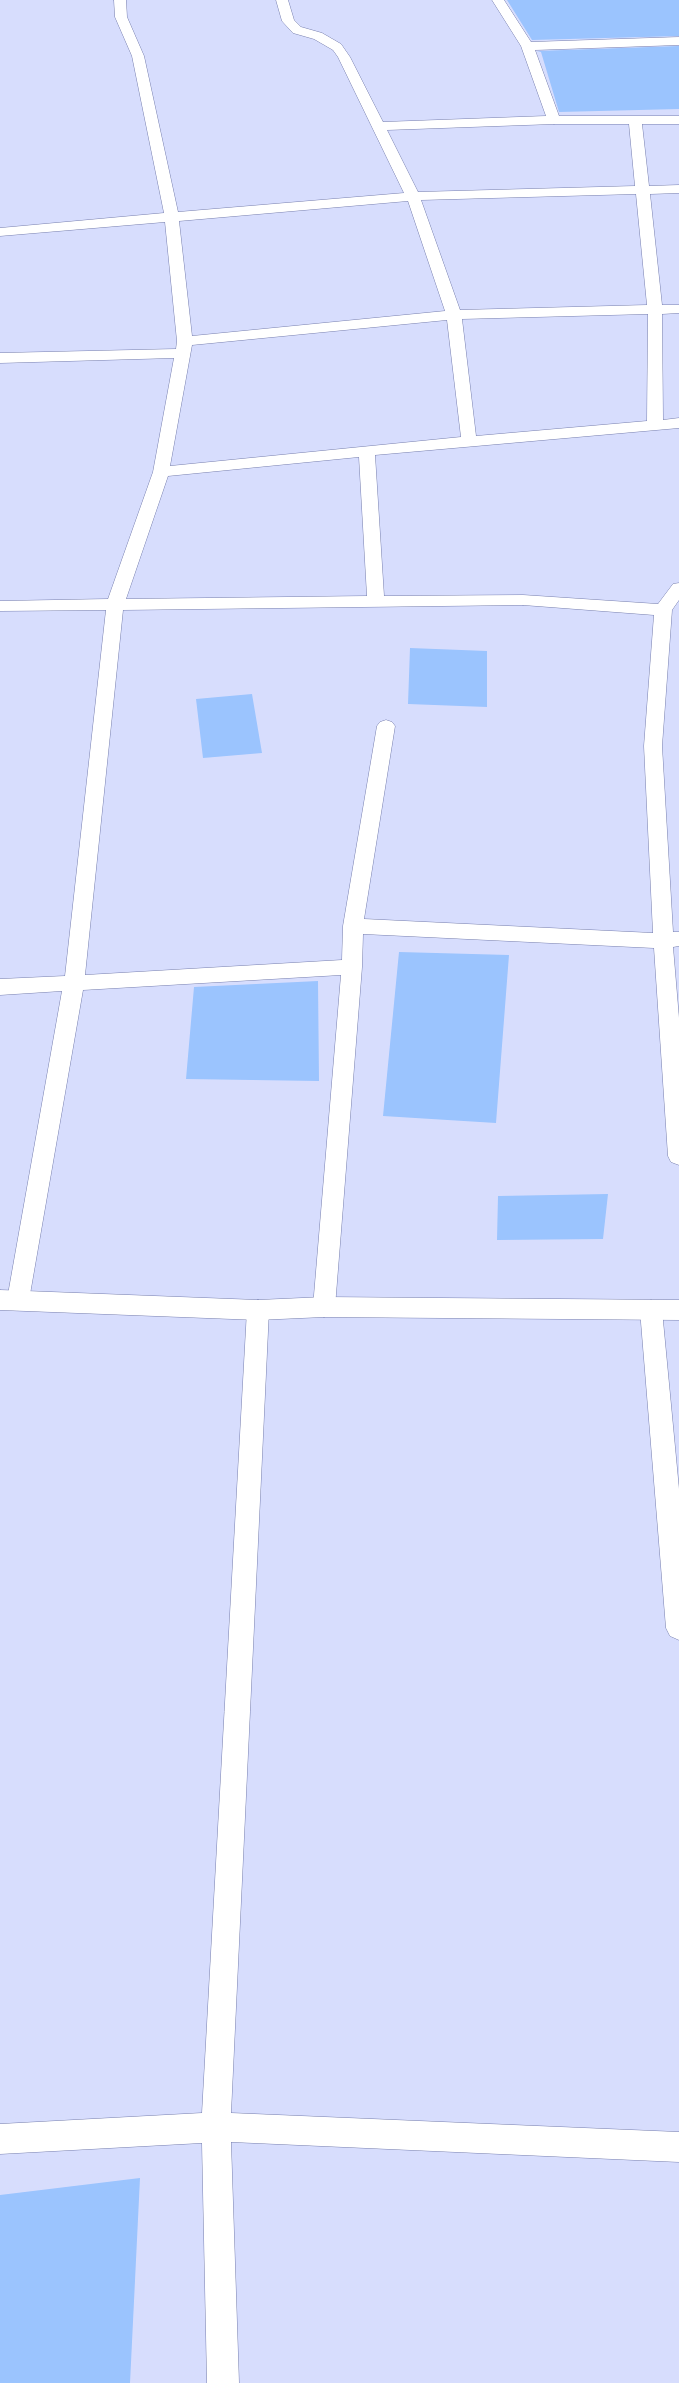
<!DOCTYPE html>
<html>
<head>
<meta charset="utf-8">
<style>
  body { margin:0 }
  canvas { display:block; background:#d7ddfd }
</style>
</head>
<body>
<canvas width="679" height="2383"></canvas>
<script>
const g = document.querySelector('canvas').getContext('2d');
g.lineJoin = 'round';
function paint(path, color) {
  g.fillStyle = color;
  g.fill(path, 'evenodd');
}
function shape(rows) {
  const path = new Path2D();
  for (const r of rows) {
    path.moveTo(r[0], r[1]);
    for (let i = 2; i < r.length; i += 2) path.lineTo(r[i], r[i + 1]);
  }
  return path;
}
function stroke(path, color, width, dash) {
  g.strokeStyle = color;
  g.lineWidth = width;
  g.lineCap = dash ? 'butt' : 'round';
  g.setLineDash(dash || []);
  g.stroke(path);
}
const building = shape([
  [507,0,679,0,679,36,532,40],
  [679,46,679,109,559,112,541,52,537,51],
  [410,648,487,651,487,707,408,704],
  [252,694,262,753,203,758,196,699],
  [399,952,509,955,496,1123,383,1116],
  [318,981,319,1081,186,1079,194,987],
  [608,1194,603,1239,497,1240,498,1196],
  [140,2178,130,2383,0,2383,0,2195]
]);
const minor = shape([
  [114,0,126,0,127,17,144,56,178,212,404,193,338,57,333,50,314,39,293,33,282,21,276,0,288,0,294,20,301,27,322,33,341,44,350,57,383,122,546,116,521,46,492,0,504,0,531,42,679,37,679,45,535,50,559,116,679,116,679,124,642,124,649,186,679,185,679,193,650,194,662,305,679,305,679,313,662,314,663,420,679,418,679,428,375,455,384,596,523,595,658,604,673,584,679,583,679,600,672,610,662,746,673,932,679,932,679,946,673,947,679,1018,679,1165,671,1162,668,1156,654,948,363,934,362,967,335,1307,332,1314,324,1317,316,1314,313,1307,341,975,83,990,29,1300,26,1307,18,1310,10,1307,7,1300,62,991,0,995,0,979,65,976,106,610,0,611,0,601,108,599,153,472,174,358,0,363,0,353,176,349,177,341,165,222,0,236,0,228,164,213,132,56,115,17,114,0],
  [554,124,629,124,635,186,418,192,387,130,554,124],
  [636,194,647,305,460,310,421,200,636,194],
  [408,201,445,311,192,336,179,221,408,201],
  [648,314,647,421,476,436,462,319,648,314],
  [447,320,461,437,170,466,192,345,447,320],
  [359,457,367,596,126,599,168,476,359,457],
  [523,605,654,615,644,746,653,933,364,919,395,726,392,722,386,720,380,722,377,726,343,926,342,960,85,975,123,610,523,605],
  [258,1300,266,1303,269,1310,231,2113,679,2132,679,2162,231,2142,239,2383,207,2383,202,2143,0,2154,0,2124,202,2113,247,1310,250,1303,258,1300],
  [651,1300,659,1303,662,1310,679,1489,679,1640,670,1636,666,1628,640,1310,643,1303,651,1300]
]);
const tertiary = shape([
  [0,1290,258,1300,324,1297,679,1300,679,1320,324,1317,258,1320,0,1310,0,1290]
]);
paint(building, '#9bc4fe');
stroke(minor, '#777fae', 1);
stroke(tertiary, '#777fae', 1);
paint(minor, '#fff');
paint(tertiary, '#fff');
</script>
</body>
</html>
